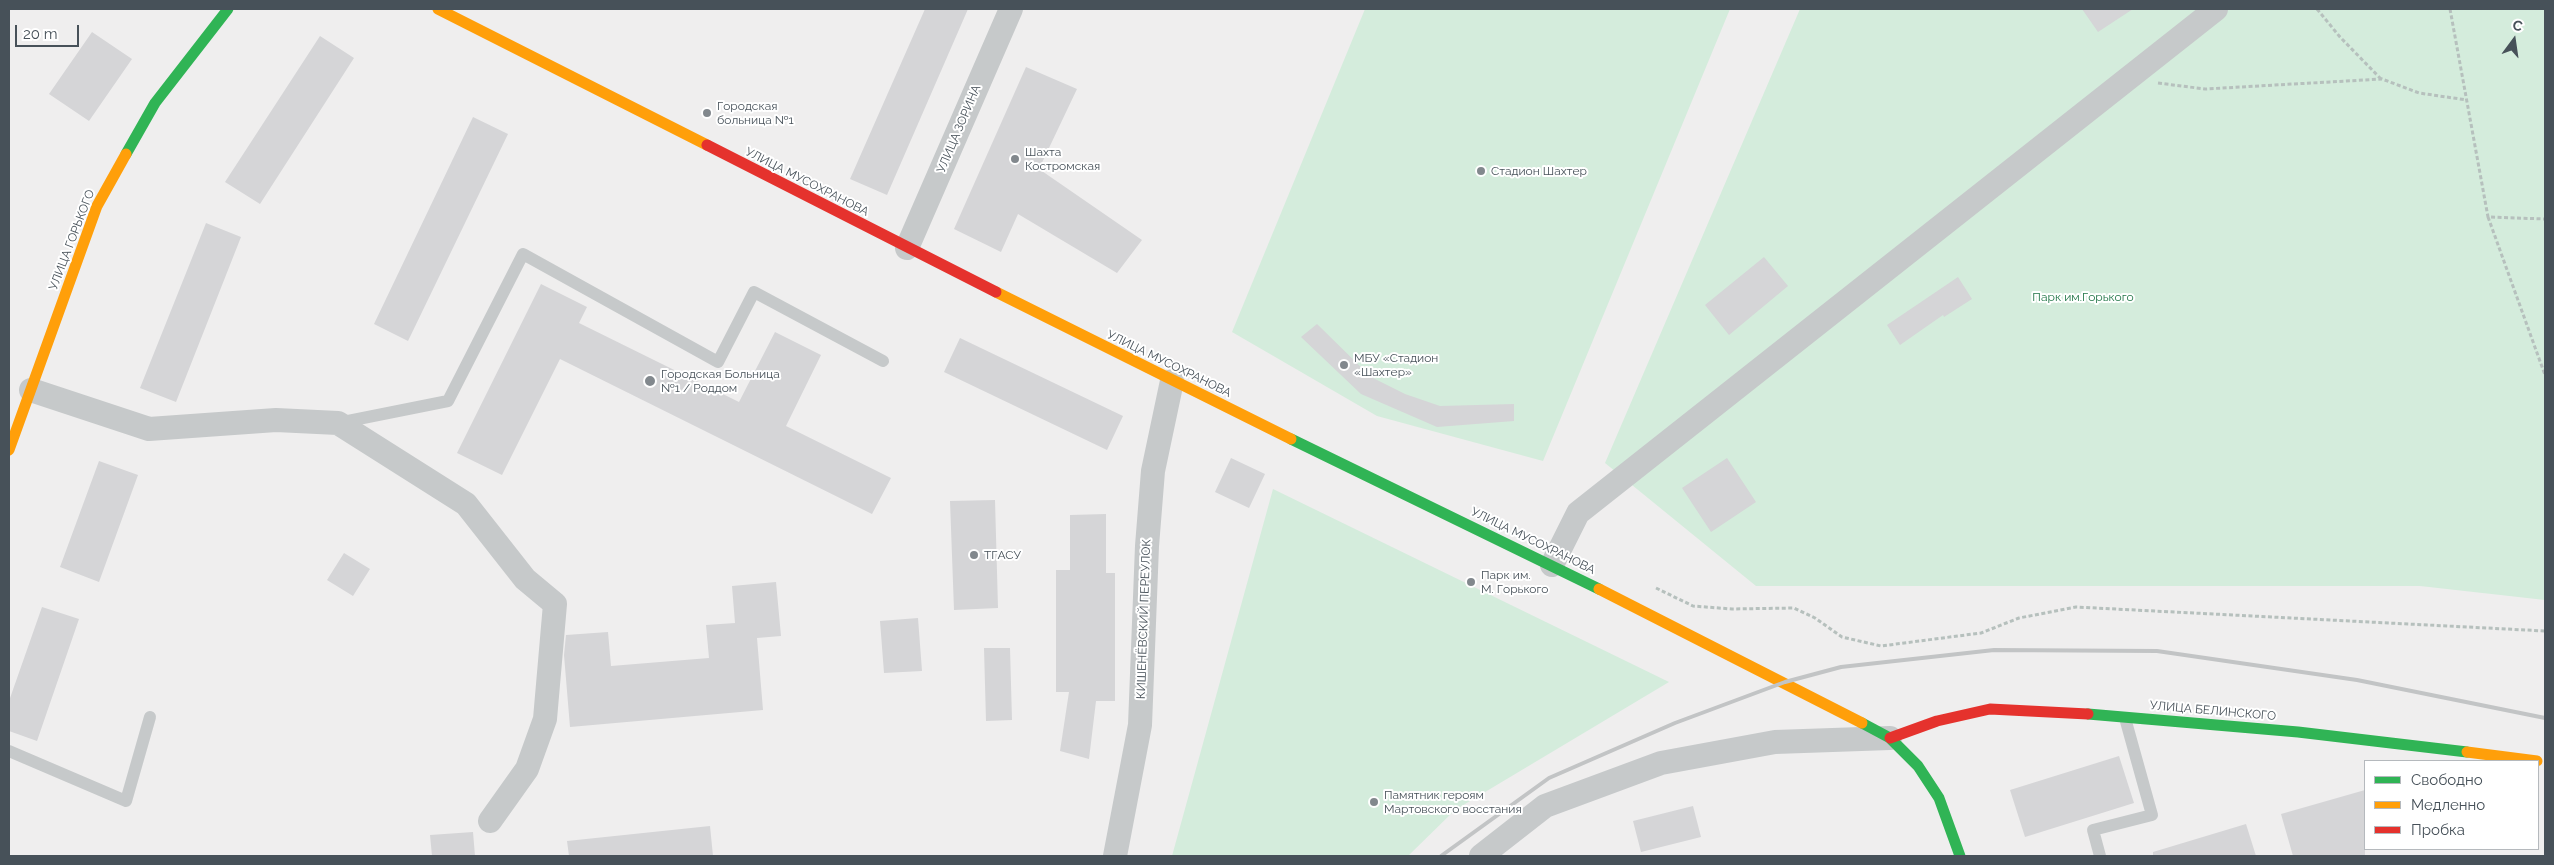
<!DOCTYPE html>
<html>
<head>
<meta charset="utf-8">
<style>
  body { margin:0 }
  #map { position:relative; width:2554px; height:865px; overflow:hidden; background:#efeeee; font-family:Raleway,sans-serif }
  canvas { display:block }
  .frame { position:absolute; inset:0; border:10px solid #475159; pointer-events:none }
  .legend { position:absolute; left:2364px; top:760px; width:175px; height:90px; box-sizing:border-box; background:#fff; border:1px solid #b5b9bd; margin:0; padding:6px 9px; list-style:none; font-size:15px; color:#475159 }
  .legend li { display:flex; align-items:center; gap:10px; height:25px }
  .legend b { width:25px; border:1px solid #b5b9bd }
  .north { position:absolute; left:2489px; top:15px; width:50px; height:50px; -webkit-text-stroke:4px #fff; paint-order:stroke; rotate:14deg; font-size:14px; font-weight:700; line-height:20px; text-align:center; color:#475159 }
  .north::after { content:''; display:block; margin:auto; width:18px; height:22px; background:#475159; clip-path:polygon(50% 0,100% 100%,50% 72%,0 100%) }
  .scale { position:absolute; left:15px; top:25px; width:64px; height:22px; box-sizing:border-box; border:2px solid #475159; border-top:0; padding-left:6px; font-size:15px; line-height:18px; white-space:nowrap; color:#475159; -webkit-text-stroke:4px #fff; paint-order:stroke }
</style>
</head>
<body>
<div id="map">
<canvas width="2554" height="865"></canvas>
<div class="frame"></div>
<ul class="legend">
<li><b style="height:6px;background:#30b455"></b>Свободно</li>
<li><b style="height:6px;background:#ff9f0a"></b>Медленно</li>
<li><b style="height:6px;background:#e5322d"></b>Пробка</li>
</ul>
<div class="north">С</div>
<div class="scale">20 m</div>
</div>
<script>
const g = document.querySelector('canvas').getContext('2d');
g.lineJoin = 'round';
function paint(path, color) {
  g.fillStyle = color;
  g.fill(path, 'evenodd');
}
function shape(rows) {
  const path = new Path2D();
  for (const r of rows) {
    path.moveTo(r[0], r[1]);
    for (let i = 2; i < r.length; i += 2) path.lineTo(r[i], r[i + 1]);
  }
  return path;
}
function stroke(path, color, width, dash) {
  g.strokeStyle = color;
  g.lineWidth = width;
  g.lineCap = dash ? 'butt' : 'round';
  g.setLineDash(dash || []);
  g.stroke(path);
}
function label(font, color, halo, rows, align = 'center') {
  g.font = font + ' Raleway,sans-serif';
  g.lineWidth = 4;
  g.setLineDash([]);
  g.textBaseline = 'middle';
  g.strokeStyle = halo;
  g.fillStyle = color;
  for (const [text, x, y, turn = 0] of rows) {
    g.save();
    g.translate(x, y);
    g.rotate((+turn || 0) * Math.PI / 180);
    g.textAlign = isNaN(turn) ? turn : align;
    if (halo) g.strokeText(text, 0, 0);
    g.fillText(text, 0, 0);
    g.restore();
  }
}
const green = shape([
  [1365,9,1730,9,1543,461,1377,416,1232,332],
  [1800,9,2545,9,2545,600,2420,586,1756,586,1605,463],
  [1273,489,1669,682,1455,810,1408,856,1172,856]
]);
const building = shape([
  [925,9,968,9,887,195,850,179],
  [2082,9,2133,9,2098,32],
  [92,32,132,59,89,121,49,94],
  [320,36,354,58,260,204,225,182],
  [1026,67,1077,89,1039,169,1142,240,1117,273,1018,214,1001,252,954,229],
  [473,117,508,134,408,341,374,324],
  [206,223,241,237,176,402,140,388],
  [1764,257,1788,286,1729,335,1705,305],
  [1958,277,1972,299,1944,317,1943,315,1900,345,1887,325],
  [541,284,587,307,579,323,739,402,775,332,821,355,786,426,891,478,872,514,560,359,502,475,457,453],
  [1317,324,1371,377,1405,394,1440,406,1514,404,1514,421,1437,427,1361,394,1301,337],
  [960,338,1123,416,1107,450,944,372],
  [1231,458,1265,474,1249,508,1215,492],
  [1727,458,1756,502,1711,532,1682,488],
  [99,461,138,475,99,582,60,567],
  [995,500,998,608,954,610,950,501],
  [1106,514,1106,573,1115,573,1115,701,1096,701,1089,759,1060,751,1069,692,1056,692,1056,570,1070,570,1070,515],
  [344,553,370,569,353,596,327,580],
  [776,582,781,636,757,638,763,710,570,727,564,655,566,635,608,632,611,666,709,658,706,625,735,623,732,586],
  [42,607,79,619,37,741,9,731,9,701],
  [918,618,922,671,884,673,880,621],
  [984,648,1010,648,1012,720,986,721],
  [2119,756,2134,803,2025,837,2010,790],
  [2365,790,2365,856,2293,856,2281,814],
  [1693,806,1701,837,1641,852,1633,821],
  [2246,824,2256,856,2153,856,2153,852],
  [710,826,713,856,569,856,567,841],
  [473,832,475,856,432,856,430,835]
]);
const path = shape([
  [2317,9,2340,37,2381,79],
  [2450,9,2488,217,2545,219],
  [2158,83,2205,89,2382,79,2419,93,2467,100],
  [2488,217,2545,375],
  [1656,588,1693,606,1732,609,1794,608,1815,618,1842,637,1881,646,1981,633,2019,618,2076,607,2545,631]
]);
const lane = shape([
  [338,423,448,401,523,254,718,362,754,292,883,361],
  [9,751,126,801,150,717],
  [2100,856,2093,830,2152,815,2125,718]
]);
const street = shape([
  [907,248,1011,9],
  [31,390,149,429,276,420,338,423,466,504,525,579,555,604,545,719,527,769,490,821],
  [1552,565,1578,513,2216,9],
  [1115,856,1140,725,1147,546,1153,471,1172,381],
  [1481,856,1545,806,1661,763,1775,742,1890,738]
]);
const fast = shape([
  [126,154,155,103,228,9],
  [1291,439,1599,589],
  [2088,714,2298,732,2467,752],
  [1862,723,1890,738,1918,766,1939,798,1960,856]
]);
const slow = shape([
  [438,9,707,145],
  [996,292,1291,439],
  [9,450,97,206,126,154],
  [1599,589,1862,723],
  [2467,752,2537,761]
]);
const jam = shape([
  [707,145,996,292],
  [1890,738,1937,721,1990,709,2088,714]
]);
const rail = shape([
  [1441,856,1549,778,1675,723,1785,682,1841,667,1994,650,2157,651,2357,680,2545,718]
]);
const markers = [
  [707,113,5,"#82888d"],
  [1015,159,5,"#82888d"],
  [1481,171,5,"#82888d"],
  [1344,365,5,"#82888d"],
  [650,381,6,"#82888d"],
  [974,555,5,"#82888d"],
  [1471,582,5,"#82888d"],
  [1374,802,5,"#82888d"]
];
const poiNames = [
  ["Городская",717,106],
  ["больница №1",717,120],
  ["Шахта",1025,152],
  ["Костромская",1025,166],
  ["Стадион Шахтер",1491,171],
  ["МБУ «Стадион",1354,358],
  ["«Шахтер»",1354,372],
  ["Городская Больница",661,374],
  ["№1 / Роддом",661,388],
  ["ТГАСУ",984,555],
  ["Парк им.",1481,575],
  ["М. Горького",1481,589],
  ["Памятник героям",1384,795],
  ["Мартовского восстания",1384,809]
];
const streetNames = [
  ["УЛИЦА ЗОРИНА",959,129,-67],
  ["УЛИЦА МУСОХРАНОВА",807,182,27],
  ["УЛИЦА ГОРЬКОГО",72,240,-69],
  ["УЛИЦА МУСОХРАНОВА",1169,364,26],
  ["УЛИЦА МУСОХРАНОВА",1533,541,26],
  ["КИШЕНЁВСКИЙ ПЕРЕУЛОК",1144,619,-88],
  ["УЛИЦА БЕЛИНСКОГО",2213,711,5]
];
const parkNames = [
  ["Парк им.Горького",2083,297]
];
paint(green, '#d4ecdc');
paint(building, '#d5d5d7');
stroke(path, '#b6c0bd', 3, [4, 2.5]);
stroke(lane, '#c6c9ca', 12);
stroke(street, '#c6c9ca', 24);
stroke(fast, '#30b455', 11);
stroke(slow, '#ff9f0a', 11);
stroke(jam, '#e5322d', 11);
stroke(rail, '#c2c4c5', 4);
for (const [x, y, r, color] of markers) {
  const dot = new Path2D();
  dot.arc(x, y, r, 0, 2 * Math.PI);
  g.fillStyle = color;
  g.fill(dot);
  stroke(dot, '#fff', 2);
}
label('12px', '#475159', '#fff', poiNames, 'left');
label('12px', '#475159', '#fff', streetNames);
label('12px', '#1e7445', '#fff', parkNames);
</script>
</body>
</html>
